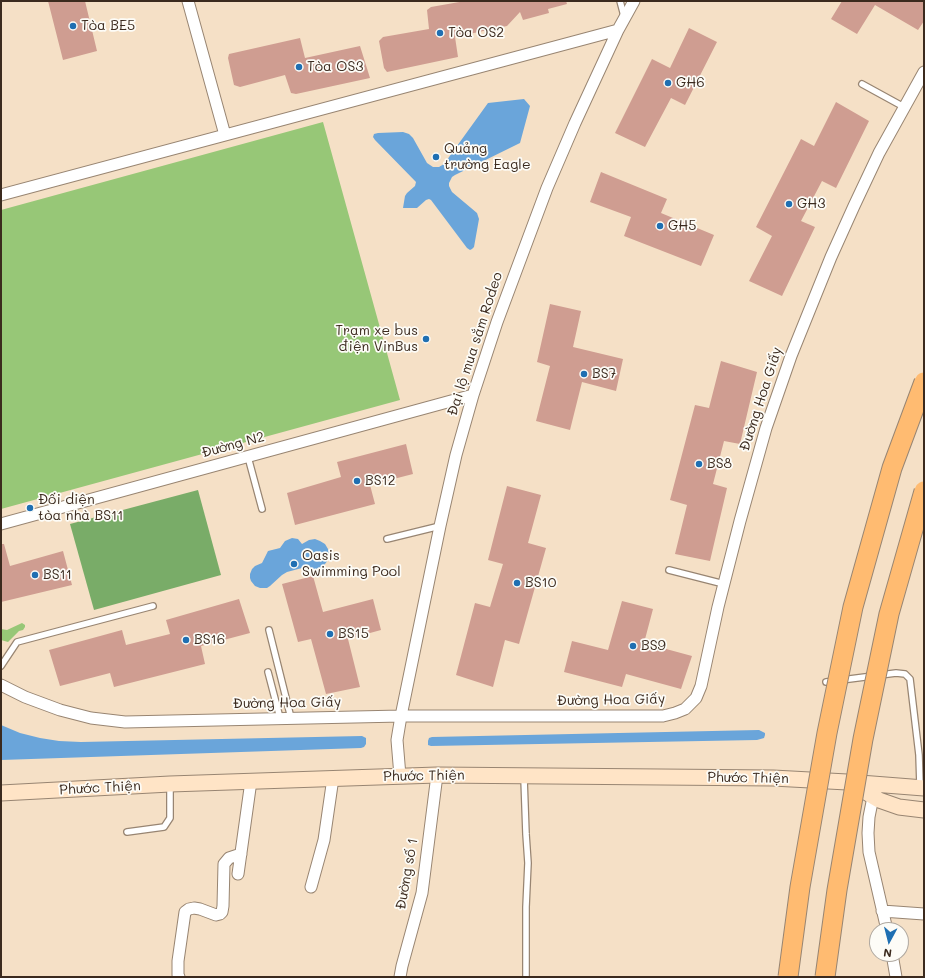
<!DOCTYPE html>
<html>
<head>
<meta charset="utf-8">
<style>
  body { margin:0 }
  #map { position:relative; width:925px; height:978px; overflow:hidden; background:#f5e0c6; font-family:Mali,sans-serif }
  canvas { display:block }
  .frame { position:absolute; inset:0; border:2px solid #3b2a1e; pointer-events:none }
  .north { position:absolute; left:869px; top:922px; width:40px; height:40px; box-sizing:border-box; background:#fdfcf7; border:1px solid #afa8a0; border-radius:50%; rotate:187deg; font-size:11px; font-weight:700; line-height:16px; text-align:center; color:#3b2a1e }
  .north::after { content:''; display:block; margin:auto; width:14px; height:18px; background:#1f6fb2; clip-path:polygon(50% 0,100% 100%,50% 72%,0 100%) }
</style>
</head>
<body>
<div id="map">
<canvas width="925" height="978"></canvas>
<div class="frame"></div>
<div class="north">N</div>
</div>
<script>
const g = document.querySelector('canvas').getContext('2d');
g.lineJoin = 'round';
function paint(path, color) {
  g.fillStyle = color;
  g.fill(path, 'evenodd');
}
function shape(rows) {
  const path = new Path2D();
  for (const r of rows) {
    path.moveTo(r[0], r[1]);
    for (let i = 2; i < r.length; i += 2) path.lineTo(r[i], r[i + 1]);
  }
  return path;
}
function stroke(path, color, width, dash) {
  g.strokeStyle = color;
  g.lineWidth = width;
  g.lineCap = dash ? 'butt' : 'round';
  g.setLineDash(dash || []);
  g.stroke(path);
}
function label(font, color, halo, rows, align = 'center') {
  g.font = font + ' Mali,sans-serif';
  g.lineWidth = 3.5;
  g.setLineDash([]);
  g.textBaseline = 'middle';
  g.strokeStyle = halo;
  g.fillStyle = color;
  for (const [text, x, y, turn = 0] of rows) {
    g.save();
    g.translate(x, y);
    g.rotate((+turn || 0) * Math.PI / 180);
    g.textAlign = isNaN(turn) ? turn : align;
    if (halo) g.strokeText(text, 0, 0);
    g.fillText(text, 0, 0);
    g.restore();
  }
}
const green = shape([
  [323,122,400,400,1,509,1,210],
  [22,623,25,625,25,627,23,630,19,631,8,642,1,640,1,629,7,630]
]);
const forest = shape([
  [198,490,221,575,94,610,70,524]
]);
const water = shape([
  [524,99,530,106,520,143,455,175,452,177,449,183,449,186,452,192,477,213,479,219,474,247,472,249,470,250,467,248,431,200,429,199,426,200,417,208,403,208,405,196,407,193,415,186,416,182,375,140,373,137,374,134,378,133,403,132,409,134,413,138,427,163,433,167,439,167,444,164,488,103],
  [292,538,298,539,302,544,309,540,315,539,320,541,325,544,328,549,329,553,328,560,325,564,322,567,316,569,302,568,287,572,282,575,270,586,267,588,260,588,255,586,251,581,250,578,250,574,252,569,255,566,262,563,268,551,280,548,285,541],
  [1,725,20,733,40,738,59,741,81,742,362,736,366,738,366,744,364,747,361,748,1,760],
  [759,730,765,733,765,735,764,738,757,740,431,746,428,745,428,741,429,738,432,737]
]);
const building = shape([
  [48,1,85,1,97,51,63,60],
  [465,1,566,1,567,4,548,9,549,13,523,20,520,12,507,26,455,37,458,57,387,72,384,68,379,41,383,37,429,29,427,10,431,7],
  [842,1,924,1,924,21,918,30,875,5,857,34,831,19],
  [689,28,717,42,685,105,671,98,645,147,615,133,652,59,670,68],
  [300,38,305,58,360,46,370,78,296,94,291,93,285,75,240,87,234,85,228,58,229,54],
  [836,102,869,121,836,188,822,181,801,221,815,227,782,296,749,281,772,236,756,227,801,139,814,146],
  [601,172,667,199,661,213,714,235,701,266,624,236,631,217,590,202],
  [550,304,581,311,573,347,623,359,616,391,582,382,570,430,536,421,550,366,537,362],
  [721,361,757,372,740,444,724,441,713,484,727,488,710,561,675,554,687,505,670,500,695,405,709,408],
  [406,444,413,474,370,485,375,504,295,525,287,493,341,477,337,462],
  [507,486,541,495,528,543,546,548,519,644,505,640,493,687,456,675,475,603,490,607,503,564,488,560],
  [1,544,4,544,10,566,63,551,72,585,1,602],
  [313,576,323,612,373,599,381,630,348,639,360,687,326,694,311,639,298,642,282,584],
  [239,599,250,633,201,646,205,664,114,687,110,673,60,686,49,650,122,630,126,645,170,634,166,620],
  [622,601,653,609,644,643,692,656,681,689,626,674,622,687,564,672,572,641,608,650]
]);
const lane = shape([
  [620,1,624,16],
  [862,84,904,107],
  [248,457,262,509],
  [387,539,440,526],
  [669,570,724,584],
  [269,630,291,718],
  [1,666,17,642,153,606],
  [268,672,280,718],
  [826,682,896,673,905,674,910,679,919,755,920,786],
  [524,778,526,834,528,863,526,907,526,977],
  [127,832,164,827,170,818,170,784]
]);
const street = shape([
  [188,1,225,135],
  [1,195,618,30],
  [1,524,473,395],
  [1,685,25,697,60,710,91,718,125,722,401,716,663,716,675,713,685,709,696,698,701,686,718,607,740,521,766,428,791,356,831,257,854,206,879,153,924,72],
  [400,776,397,740,401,716,440,526,456,455,473,395,497,322,547,188,575,123,618,30,634,1],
  [873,797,869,817,868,833,869,852,887,930],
  [238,874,251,781],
  [311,887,324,840,333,778],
  [882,911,924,914],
  [892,954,896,977],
  [179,977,178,975,178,961,185,912,189,909,194,908,200,909,216,915,220,914,222,912,223,906,224,864,229,858,241,854],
  [400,977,402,966,422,893,437,775]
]);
const secondary = shape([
  [852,784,879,800,899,807,924,810],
  [1,793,170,784,437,775,773,778,847,782,924,788]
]);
const highwayBridge = shape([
  [788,977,800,887,827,733,853,607,892,468,924,382],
  [825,977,837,890,863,739,889,614,924,491]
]);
const markers = [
  [73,26,4,"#1f6fb2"],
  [440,33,4,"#1f6fb2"],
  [299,67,4,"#1f6fb2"],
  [668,83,4,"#1f6fb2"],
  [436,157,4,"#1f6fb2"],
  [789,204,4,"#1f6fb2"],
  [660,226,4,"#1f6fb2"],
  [426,339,4,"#1f6fb2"],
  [584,374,4,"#1f6fb2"],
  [699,464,4,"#1f6fb2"],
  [357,481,4,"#1f6fb2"],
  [30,508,4,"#1f6fb2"],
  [294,564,4,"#1f6fb2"],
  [35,575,4,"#1f6fb2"],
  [517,583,4,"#1f6fb2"],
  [330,634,4,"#1f6fb2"],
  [186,640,4,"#1f6fb2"],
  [633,646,4,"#1f6fb2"]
];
const poiNames = [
  ["Tòa BE5",81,26],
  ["Tòa OS2",448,33],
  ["Tòa OS3",307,67],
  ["GH6",676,83],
  ["Quảng",444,149],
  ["trường Eagle",444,165],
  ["GH3",797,204],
  ["GH5",668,226],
  ["Trạm xe bus",418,331,"right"],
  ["điện VinBus",418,347,"right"],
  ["BS7",592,374],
  ["BS8",707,464],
  ["BS12",365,481],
  ["Đối diện",38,500],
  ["tòa nhà BS11",38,516],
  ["Oasis",302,556],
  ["Swimming Pool",302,572],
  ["BS11",43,575],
  ["BS10",525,583],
  ["BS15",338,634],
  ["BS16",194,640],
  ["BS9",641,646]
];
const streetNames = [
  ["Đại lộ mua sắm Rodeo",475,344,-72],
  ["Đường Hoa Giấy",761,399,-72],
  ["Đường N2",233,445,-15],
  ["Đường Hoa Giấy",611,700,-1],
  ["Đường Hoa Giấy",287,703,-1],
  ["Phước Thiện",424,776,-1],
  ["Phước Thiện",748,778,1],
  ["Phước Thiện",100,788,-3],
  ["Đường số 1",407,874,-80]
];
paint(green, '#97c777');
paint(forest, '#79ac68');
paint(water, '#6aa5da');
paint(building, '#cf9d91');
stroke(lane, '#988572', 8);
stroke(street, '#988572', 13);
stroke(secondary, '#988572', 17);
stroke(lane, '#fff', 5.5);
stroke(street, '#fff', 11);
stroke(secondary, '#ffe4c6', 15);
stroke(highwayBridge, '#988572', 21, []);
stroke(highwayBridge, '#ffbb71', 19);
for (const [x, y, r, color] of markers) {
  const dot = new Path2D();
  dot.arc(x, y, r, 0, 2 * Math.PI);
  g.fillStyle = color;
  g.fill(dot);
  stroke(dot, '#fdfcf7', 1.5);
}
label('14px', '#3b2a1e', '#fdfcf7', poiNames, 'left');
label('14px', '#3b2a1e', '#fdfcf7', streetNames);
</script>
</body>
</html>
